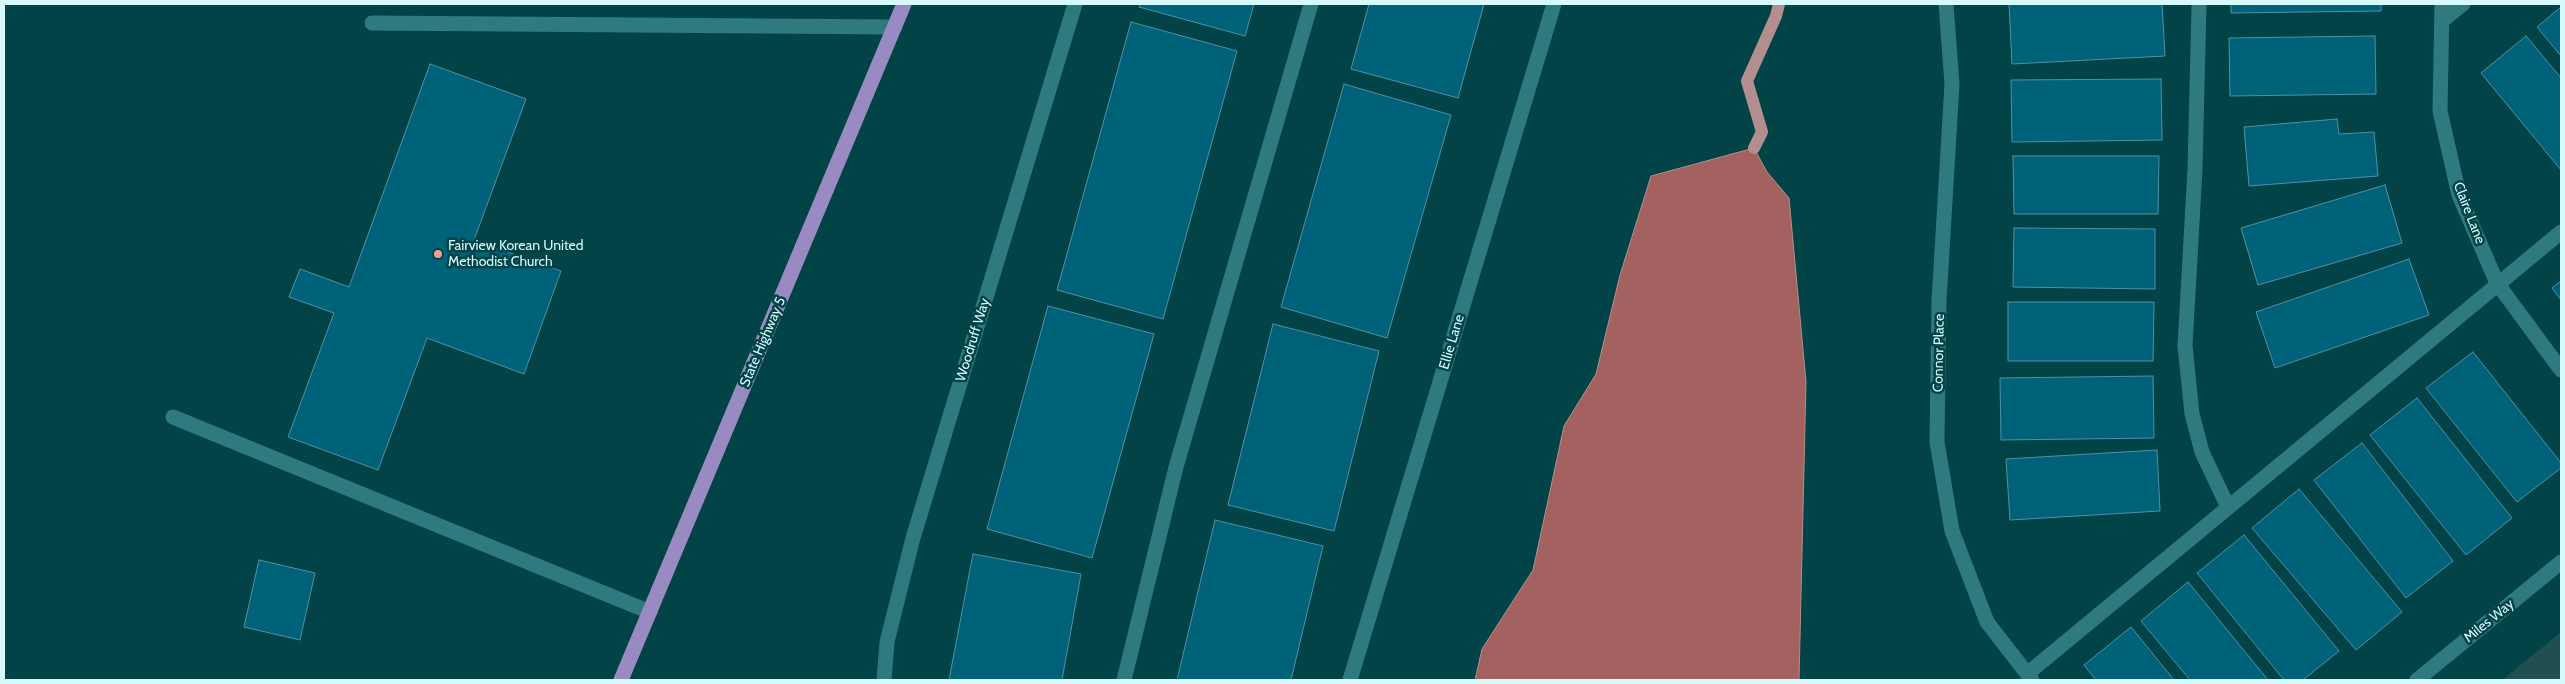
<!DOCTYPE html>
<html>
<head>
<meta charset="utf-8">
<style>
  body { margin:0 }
  #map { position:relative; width:2565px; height:684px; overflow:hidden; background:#014346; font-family:Cabin,sans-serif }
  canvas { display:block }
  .frame { position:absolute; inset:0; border:5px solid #d6f9fb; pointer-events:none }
</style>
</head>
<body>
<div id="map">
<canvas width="2565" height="684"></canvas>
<div class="frame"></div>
</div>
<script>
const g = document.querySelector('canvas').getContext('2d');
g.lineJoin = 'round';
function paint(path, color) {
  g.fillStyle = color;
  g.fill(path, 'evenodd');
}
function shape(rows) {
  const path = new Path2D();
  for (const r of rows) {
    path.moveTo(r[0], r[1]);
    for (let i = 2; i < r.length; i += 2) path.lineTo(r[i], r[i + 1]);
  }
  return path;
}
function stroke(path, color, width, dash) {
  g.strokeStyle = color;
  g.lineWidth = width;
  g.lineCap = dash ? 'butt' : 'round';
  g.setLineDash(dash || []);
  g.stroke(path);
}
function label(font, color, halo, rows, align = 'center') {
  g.font = font + ' Cabin,sans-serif';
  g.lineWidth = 5;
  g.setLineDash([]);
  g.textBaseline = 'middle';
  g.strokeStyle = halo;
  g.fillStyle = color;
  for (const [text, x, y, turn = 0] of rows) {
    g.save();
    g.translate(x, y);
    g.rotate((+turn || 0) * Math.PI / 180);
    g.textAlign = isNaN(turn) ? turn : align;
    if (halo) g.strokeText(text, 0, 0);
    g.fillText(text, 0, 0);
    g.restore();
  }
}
const built = shape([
  [2561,632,2561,680,2502,680]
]);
const water = shape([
  [1754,148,1767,172,1789,198,1806,382,1799,680,1475,680,1482,649,1533,570,1564,426,1596,374,1620,275,1651,176,1754,148]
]);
const stream = shape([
  [1754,148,1762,132,1747,81,1776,16,1779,4]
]);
const building = shape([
  [1140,4,1254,4,1245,36,1139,7,1140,4],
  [1369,4,1484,4,1458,98,1351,69,1369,4],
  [2009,4,2162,4,2165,56,2012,64,2009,4],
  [2231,4,2381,4,2381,11,2231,13,2231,4],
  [2561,7,2561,56,2537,27,2561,7],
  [1131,22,1237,51,1163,319,1057,290,1131,22],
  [2375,36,2376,94,2230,96,2229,38,2375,36],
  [2526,36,2561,78,2561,170,2481,73,2526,36],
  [430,64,526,99,474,240,561,271,524,374,427,338,378,470,288,437,334,313,289,297,300,269,349,287,430,64],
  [2161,79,2162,140,2012,142,2011,80,2161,79],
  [1344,84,1451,115,1387,338,1281,307,1344,84],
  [2337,119,2339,134,2374,132,2378,176,2249,186,2244,127,2337,119],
  [2013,156,2159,156,2158,214,2014,214,2013,156],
  [2385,185,2402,243,2258,285,2241,228,2385,185],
  [2014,228,2155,229,2155,289,2013,287,2014,228],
  [2409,259,2429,315,2275,368,2256,312,2409,259],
  [2561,281,2561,300,2552,288,2561,281],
  [2008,302,2154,302,2153,361,2008,361,2008,302],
  [1048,306,1154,334,1092,558,987,529,1048,306],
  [1273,324,1379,351,1334,531,1228,505,1273,324],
  [2473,352,2561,463,2561,468,2517,502,2426,388,2473,352],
  [2153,376,2154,438,2001,440,2000,378,2153,376],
  [2417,398,2512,518,2466,555,2370,435,2417,398],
  [2362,443,2453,561,2406,598,2314,480,2362,443],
  [2157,450,2160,511,2010,520,2006,459,2157,450],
  [2299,489,2402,612,2356,650,2252,528,2299,489],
  [1215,520,1323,546,1291,680,1177,680,1215,520],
  [2244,535,2339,651,2303,680,2284,680,2197,573,2244,535],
  [973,554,1081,574,1062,680,949,680,973,554],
  [259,560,315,573,300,640,244,627,259,560],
  [2188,582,2268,680,2190,680,2141,621,2188,582],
  [2131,627,2174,680,2096,680,2084,665,2131,627]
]);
const minor = shape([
  [1946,4,1952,84,1939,301,1937,442,1952,531,1987,622,2032,680],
  [2199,4,2195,169,2185,346,2192,414,2202,452,2228,507],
  [2442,4,2440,111,2459,195,2497,283,2561,370],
  [2442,21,2463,4],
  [372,23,895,27],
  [173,417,650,612],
  [2027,674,2561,232],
  [884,680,887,642,913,538,1075,4],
  [1124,680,1176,467,1311,4],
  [1350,680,1554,4],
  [2417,680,2561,562]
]);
const major = shape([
  [621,680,904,4]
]);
const markers = [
  [438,254,5,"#f59b99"]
];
const streetNames = [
  ["Claire Lane",2469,213,69],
  ["Woodruff Way",973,340,-73],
  ["State Highway 5",763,342,-67],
  ["Ellie Lane",1452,342,-73],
  ["Connor Place",1939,353,-89],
  ["Miles Way",2489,621,-39]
];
const poiNames = [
  ["Fairview Korean United",448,246],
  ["Methodist Church",448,262]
];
paint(built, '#214e51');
paint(water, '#a36260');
stroke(water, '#b28f8e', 1);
stroke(stream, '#b28f8e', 12);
paint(building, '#006279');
stroke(building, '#5091a6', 1);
stroke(minor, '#2f7a7f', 15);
stroke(major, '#998ac1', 15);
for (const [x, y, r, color] of markers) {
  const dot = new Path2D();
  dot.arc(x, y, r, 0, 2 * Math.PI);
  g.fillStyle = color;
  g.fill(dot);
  stroke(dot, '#014346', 2);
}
label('14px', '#d6f9fb', '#014346', streetNames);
label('14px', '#d6f9fb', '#014346', poiNames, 'left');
</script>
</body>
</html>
